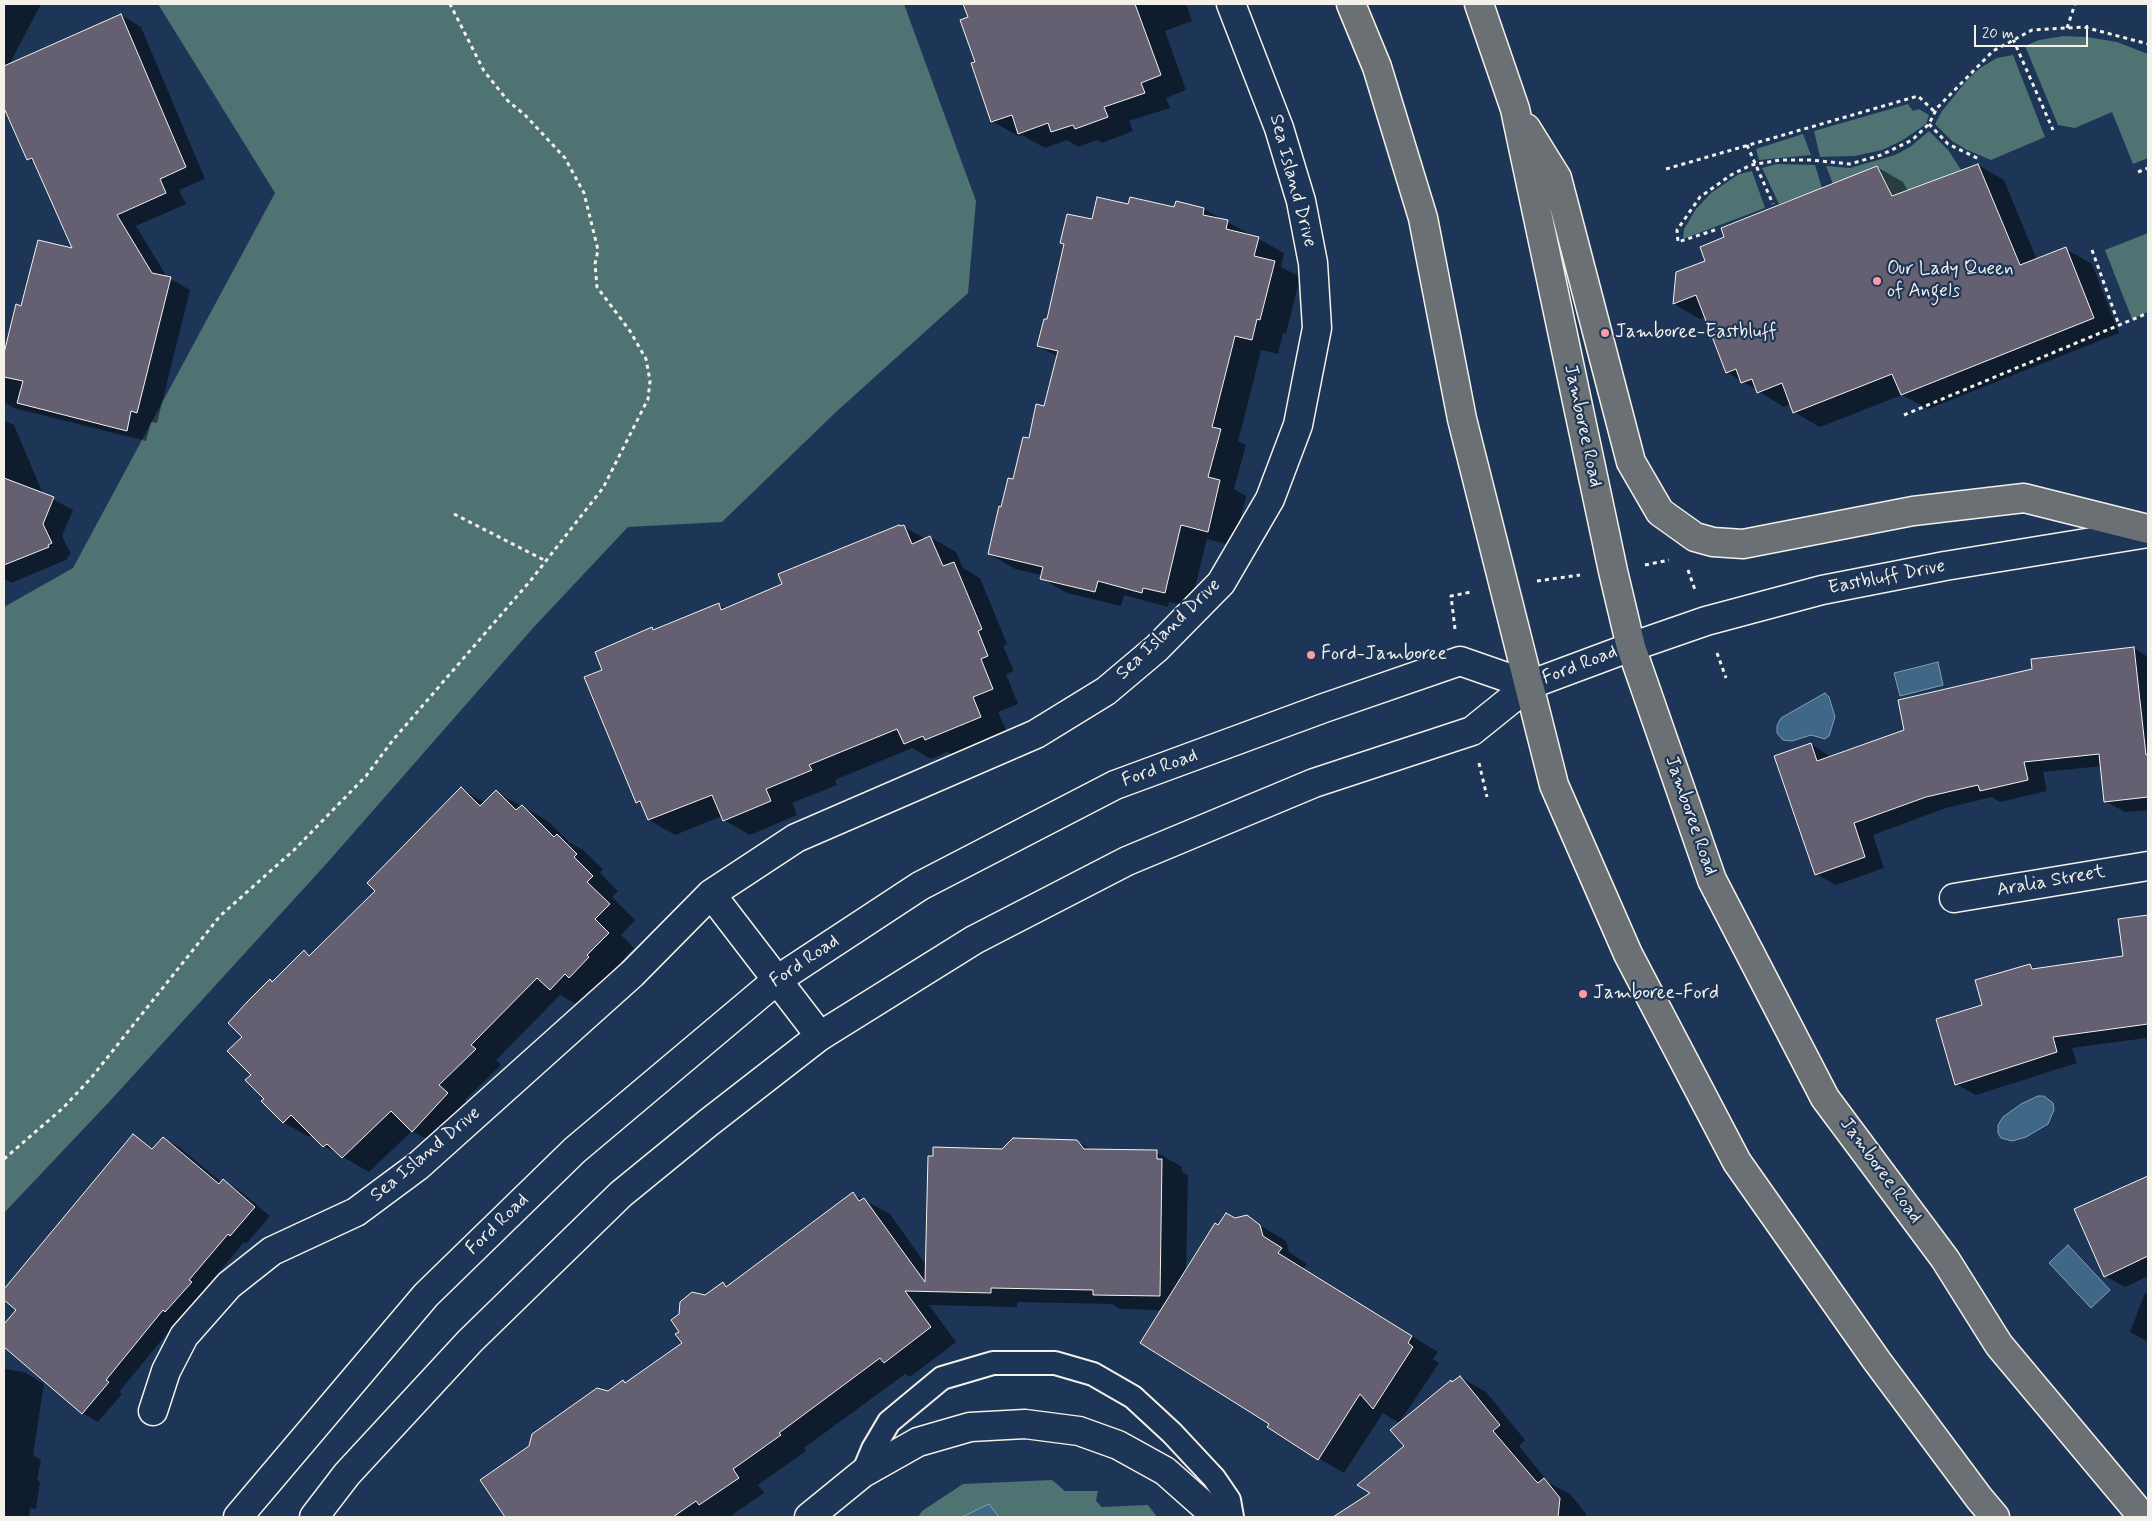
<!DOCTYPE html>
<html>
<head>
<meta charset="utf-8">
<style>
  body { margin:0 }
  #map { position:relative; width:2152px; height:1521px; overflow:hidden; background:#1d3557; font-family:Mynerve,sans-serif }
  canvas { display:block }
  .frame { position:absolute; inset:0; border:5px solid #f4f1e8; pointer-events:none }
  .scale { position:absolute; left:1974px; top:25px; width:114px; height:22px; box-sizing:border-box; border:2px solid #f4f1e8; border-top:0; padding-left:6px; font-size:15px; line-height:18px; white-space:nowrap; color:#f4f1e8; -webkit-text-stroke:4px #1d3557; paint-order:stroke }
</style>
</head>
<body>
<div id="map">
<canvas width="2152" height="1521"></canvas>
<div class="frame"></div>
<div class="scale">20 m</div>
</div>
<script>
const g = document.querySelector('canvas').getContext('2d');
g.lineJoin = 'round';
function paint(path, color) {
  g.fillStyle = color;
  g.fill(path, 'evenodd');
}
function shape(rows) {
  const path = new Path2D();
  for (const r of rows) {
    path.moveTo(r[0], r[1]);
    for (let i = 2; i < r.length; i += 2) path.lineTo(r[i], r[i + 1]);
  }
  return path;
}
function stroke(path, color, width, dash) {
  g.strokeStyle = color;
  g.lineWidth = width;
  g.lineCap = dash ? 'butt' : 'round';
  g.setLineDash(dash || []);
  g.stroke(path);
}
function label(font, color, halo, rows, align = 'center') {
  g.font = font + ' Mynerve,sans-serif';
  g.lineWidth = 4.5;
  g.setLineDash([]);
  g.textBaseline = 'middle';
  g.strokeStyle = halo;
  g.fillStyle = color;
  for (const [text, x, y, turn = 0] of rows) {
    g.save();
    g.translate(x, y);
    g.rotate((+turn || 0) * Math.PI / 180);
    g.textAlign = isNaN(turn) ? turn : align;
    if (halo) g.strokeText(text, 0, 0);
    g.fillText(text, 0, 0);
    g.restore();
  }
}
const green = shape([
  [158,4,904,4,976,201,968,293,836,412,722,522,628,527,533,628,328,862,109,1102,4,1213,4,607,73,568,275,193],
  [2064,36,2087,37,2117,42,2148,54,2148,158,2133,164,2112,112,2075,128,2058,125,2025,46,2039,40],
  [2013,55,2045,137,1991,160,1967,150,1952,141,1935,124,1942,111,1968,79,1980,68,1997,58],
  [1908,104,1913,111,1919,109,1929,115,1926,124,1903,140,1882,150,1855,156,1820,157,1814,131],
  [1929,131,1949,151,1961,170,1892,196,1877,166,1833,184,1826,166,1850,168,1895,155,1910,147],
  [1803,134,1811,155,1759,160,1756,149],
  [1777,164,1815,165,1822,188,1779,204,1762,168],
  [1752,171,1765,208,1683,239,1684,229,1696,209,1711,193,1739,174],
  [2148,233,2148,312,2132,319,2105,250],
  [1052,1480,1065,1491,1098,1491,1096,1501,1102,1507,1148,1505,1157,1517,918,1517,922,1511,963,1484]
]);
const water = shape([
  [1938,662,1943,685,1900,696,1894,673,1938,662],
  [1825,693,1829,697,1835,717,1829,736,1825,739,1811,735,1792,741,1783,740,1777,733,1777,726,1781,718,1825,693],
  [2038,1096,2044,1096,2053,1103,2054,1110,2048,1124,2026,1137,2012,1141,2001,1138,1998,1133,1998,1125,2003,1117,2021,1104,2038,1096],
  [2068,1245,2110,1290,2091,1308,2049,1263,2068,1245],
  [989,1504,999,1517,962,1517,989,1504]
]);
const shadow = shape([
  [4,4,41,4,9,65,121,15,141,27,205,179,179,190,186,204,136,226,167,277,190,290,157,423,151,422,146,441,14,408,4,402,4,358,17,306,22,307,74,250,37,164,28,159,4,105],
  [964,4,1186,4,1192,21,1165,31,1186,90,1166,98,1170,108,1129,121,1133,131,1102,143,1097,140,1078,147,1067,140,1045,148,1022,135,1018,136,992,121,976,62,969,18],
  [1978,165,2004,180,2037,260,2066,249,2092,264,2119,333,1928,409,1902,395,1820,427,1794,412,1791,404,1784,407,1727,372,1706,316,1700,319,1674,304,1677,273,1707,262,1877,167,1903,182,1908,191],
  [1129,206,1204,209,1284,253,1281,267,1300,277,1286,334,1283,333,1278,354,1261,350,1251,391,1238,441,1246,445,1234,489,1246,496,1234,546,1207,539,1190,607,1169,602,1168,607,1124,595,1121,606,1067,593,1041,578,1042,575,1015,569,989,554,1002,509,1030,439,1045,407,1058,357,1039,346,1048,321,1065,245,1062,243,1092,221],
  [4,420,14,425,43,494,73,510,62,536,71,554,67,557,68,559,11,583,4,578],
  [904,527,926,539,930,537,956,552,963,568,980,578,1007,644,1003,646,1014,671,1006,674,1018,704,998,712,1007,732,952,754,947,752,931,759,912,748,835,780,837,785,792,803,797,815,750,835,724,820,722,816,675,835,649,820,643,806,637,802,604,671,652,628,656,631,719,604,726,609,784,585],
  [2134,648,2148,657,2148,810,2125,812,2105,801,2102,766,2043,772,2047,791,2000,802,1992,797,1946,808,1873,835,1884,868,1836,885,1816,874,1811,744,1831,757],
  [462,789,485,803,496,792,548,821,569,842,583,850,603,869,600,873,618,891,612,897,635,920,621,935,634,948,612,971,615,973,596,992,591,989,576,1004,560,995,496,1060,501,1065,465,1100,473,1109,439,1146,412,1131,369,1172,324,1146,312,1134,309,1137,283,1122,266,1099,244,1037,271,981,273,982,304,952,311,956,376,891],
  [2148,916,2148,1045,2146,1038,2072,1048,2077,1063,1976,1095,1956,1084,1984,1006,2030,965,2037,969,2124,957,2119,920],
  [134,1135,154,1149,163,1138,179,1147,222,1183,223,1181,239,1190,270,1216,246,1244,244,1242,204,1290,207,1292,182,1320,179,1319,119,1392,122,1394,98,1422,82,1413,17,1310,4,1299,4,1291],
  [1076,1141,1093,1151,1156,1152,1182,1167,1182,1172,1188,1175,1186,1272,1219,1226,1246,1217,1286,1241,1289,1252,1307,1264,1303,1269,1438,1352,1433,1359,1439,1363,1399,1423,1383,1413,1344,1473,1318,1458,1271,1423,1162,1310,1120,1309,1112,1304,1017,1302,1017,1307,929,1305,956,1342,910,1377,905,1374,804,1448,806,1451,758,1485,764,1493,729,1517,506,1517,481,1480,623,1382,626,1383,684,1343,680,1332,705,1296,723,1284,729,1287,853,1194,890,1214,926,1265,1003,1150],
  [2148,1179,2148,1276,2125,1287,2105,1276,2076,1210],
  [2145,1293,2148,1294,2148,1342,2130,1332],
  [4,1369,24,1372,44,1384,33,1455,41,1460,37,1480,40,1482,36,1509,30,1508,29,1517,4,1517],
  [1460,1377,1486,1392,1525,1440,1519,1446,1549,1483,1570,1494,1586,1514,1585,1517,1375,1517,1361,1501,1372,1493,1453,1383]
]);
const building = shape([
  [963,4,1135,4,1161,75,1141,83,1145,93,1104,107,1108,117,1075,129,1073,125,1051,132,1048,123,1018,134,1012,115,991,122,971,63,975,62,960,20,968,17,963,4],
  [121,14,186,167,160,179,166,193,117,215,152,273,171,277,137,413,131,411,127,431,17,403,23,381,4,377,4,353,16,304,21,306,38,240,72,248,32,158,27,160,4,108,4,66,121,14],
  [1978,164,2020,265,2066,247,2094,318,1901,395,1892,374,1793,413,1782,383,1757,393,1752,379,1741,383,1736,369,1726,373,1696,295,1673,304,1676,272,1705,261,1700,247,1724,237,1721,228,1877,166,1892,196,1978,164],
  [1097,197,1128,204,1130,197,1174,207,1176,201,1204,208,1203,215,1228,220,1226,229,1259,237,1254,256,1275,261,1260,320,1257,319,1252,340,1235,336,1225,376,1212,427,1221,429,1208,477,1220,480,1208,532,1181,525,1165,593,1143,588,1142,593,1098,581,1095,592,1040,579,1043,567,988,554,999,506,1001,507,1008,478,1013,479,1023,437,1029,438,1036,404,1044,406,1058,351,1037,346,1044,319,1047,319,1064,244,1060,243,1067,214,1092,219,1097,197],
  [4,478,54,497,43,524,52,543,48,545,49,547,4,565,4,478],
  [899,525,900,526,904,525,912,544,930,536,943,566,954,562,982,629,978,631,988,656,981,659,993,689,973,697,981,717,925,740,923,736,904,744,897,729,809,765,812,770,766,789,771,801,723,821,712,795,648,820,640,801,636,803,584,677,602,670,595,652,652,627,653,630,719,603,721,610,782,584,778,574,899,525],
  [2134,647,2146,755,2148,754,2148,797,2104,802,2099,754,2024,762,2028,780,1980,791,1978,785,1926,797,1854,823,1865,857,1815,875,1774,756,1811,743,1817,761,1904,730,1898,700,2032,669,2031,659,2134,647],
  [461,787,480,806,496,790,516,810,522,805,554,837,557,834,577,854,574,857,593,876,587,882,610,904,595,919,609,933,587,955,589,957,569,978,565,974,550,990,537,978,471,1045,476,1049,439,1085,448,1093,412,1132,391,1111,342,1158,327,1144,323,1147,291,1115,283,1123,261,1101,264,1099,245,1080,251,1075,227,1051,242,1037,228,1023,248,1001,270,979,272,982,304,950,309,956,375,891,367,883,461,787],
  [2148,915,2148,1024,2053,1037,2057,1052,1955,1085,1936,1019,1982,1005,1975,980,2030,964,2032,969,2123,956,2118,919,2148,915],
  [133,1134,152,1149,163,1137,219,1184,223,1179,255,1207,230,1236,228,1234,189,1280,192,1282,165,1312,163,1310,106,1380,109,1382,82,1414,4,1347,4,1324,16,1310,4,1300,4,1289,133,1134],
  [1013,1138,1077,1140,1084,1149,1157,1150,1157,1159,1162,1159,1160,1296,1093,1295,1093,1290,991,1288,991,1293,905,1291,931,1327,884,1363,880,1358,779,1433,781,1435,733,1469,739,1478,699,1505,696,1501,673,1517,505,1517,480,1480,529,1446,532,1434,597,1388,608,1391,623,1380,625,1383,682,1343,675,1334,679,1332,671,1320,679,1314,680,1302,692,1292,705,1295,723,1282,726,1287,853,1192,859,1201,864,1198,925,1282,928,1156,933,1156,933,1147,1002,1149,1013,1138],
  [2148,1176,2148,1256,2104,1277,2074,1209,2148,1176],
  [1226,1213,1235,1218,1247,1215,1260,1225,1263,1236,1282,1248,1278,1253,1412,1336,1408,1343,1413,1347,1373,1409,1360,1394,1318,1460,1267,1427,1269,1424,1140,1343,1215,1223,1218,1225,1226,1213],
  [1460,1376,1500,1425,1493,1431,1534,1479,1538,1483,1544,1478,1560,1498,1558,1517,1333,1517,1370,1493,1357,1485,1404,1446,1390,1430,1451,1380,1452,1382,1460,1376]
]);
const path = shape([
  [2067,28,2075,4],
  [2013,39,2053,130],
  [1929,124,1948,144,1979,159],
  [1747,145,1773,204],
  [1666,169,1918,96,1935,112],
  [2138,172,2148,168],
  [1715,230,1678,242,1677,230,1700,197,1731,175,1751,165,1780,160,1811,160,1850,164,1881,155,1912,140,1929,124,1937,108,1993,51,2032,30,2084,27,2148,44],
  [2092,250,2119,325],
  [1904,415,2148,313],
  [454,514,546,561],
  [1645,565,1669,560],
  [1688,570,1695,590],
  [1537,581,1580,575],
  [1455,629,1451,596,1471,592],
  [1717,653,1726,678],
  [1479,763,1487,797],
  [4,1159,63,1108,91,1078,220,916,294,850,366,776,393,740,531,580,603,488,648,399,650,381,646,359,630,331,597,287,595,264,598,250,584,193,565,158,525,115,508,101,484,71,450,4]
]);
const service = shape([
  [863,1473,873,1449,889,1422,942,1378,993,1363,1055,1363,1093,1374,1133,1397,1172,1433,1214,1478,1229,1500,1232,1517]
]);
const minor = shape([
  [711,894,820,1036],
  [1954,898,2148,866],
  [153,1411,166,1371,184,1336,229,1285,272,1251,356,1212,418,1166,632,974,711,894,796,838,1036,734,1106,691,1157,648,1221,583,1270,499,1298,425,1317,328,1313,263,1301,201,1279,128,1231,4],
  [809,1517,863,1473,918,1442,970,1427,1025,1424,1079,1431,1118,1445,1165,1471,1217,1517]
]);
const secondary = shape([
  [238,1517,426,1295,575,1150,777,980,920,886,1115,785,1324,708,1460,661,1529,685],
  [314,1517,347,1474,470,1341,621,1194,708,1123,820,1036,974,940,1127,861,1314,783,1472,731,1529,685,1631,647,1706,621,1822,590,1945,566,2148,533]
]);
const primary = shape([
  [1351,4,1377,67,1423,218,1462,419,1554,785,1628,954,1737,1162,1877,1361,1979,1498,1995,1517],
  [1479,4,1515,109,1613,571,1631,647,1712,880,1825,1098,1945,1259,1999,1345,2143,1517],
  [1526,128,1557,178,1631,462,1660,512,1695,537,1713,542,1743,544,1913,511,2024,498,2148,529]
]);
const markers = [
  [1877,281,5,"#ff9aa2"],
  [1605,333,5,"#ff9aa2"],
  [1311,655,5,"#ff9aa2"],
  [1583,994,5,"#ff9aa2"]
];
const streetNames = [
  ["Sea Island Drive",1292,181,75],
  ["Jamboree Road",1582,426,78],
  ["Eastbluff Drive",1887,578,-11],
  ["Sea Island Drive",1169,630,-44],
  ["Ford Road",1580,666,-21],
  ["Ford Road",1160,769,-20],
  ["Jamboree Road",1690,816,71],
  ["Aralia Street",2051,882,-10],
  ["Ford Road",805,962,-34],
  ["Sea Island Drive",426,1155,-40],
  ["Jamboree Road",1880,1171,54],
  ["Ford Road",498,1225,-44]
];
const poiNames = [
  ["Our Lady Queen",1887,270],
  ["of Angels",1887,292],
  ["Jamboree-Eastbluff",1615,333],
  ["Ford-Jamboree",1321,655],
  ["Jamboree-Ford",1593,994]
];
paint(green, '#4f7273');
paint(water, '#3f6787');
stroke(water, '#879eae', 1);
paint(shadow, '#0007');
paint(building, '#646072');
stroke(building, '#f4f1e8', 1);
stroke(service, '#f4f1e8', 26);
stroke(minor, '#f4f1e8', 31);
stroke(secondary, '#f4f1e8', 31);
stroke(primary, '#f4f1e8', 31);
stroke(path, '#f4f1e8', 3, [4, 4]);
stroke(service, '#1d3557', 22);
stroke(minor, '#1d3557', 28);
stroke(secondary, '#1d3557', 28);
stroke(primary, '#6a7074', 28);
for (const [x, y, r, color] of markers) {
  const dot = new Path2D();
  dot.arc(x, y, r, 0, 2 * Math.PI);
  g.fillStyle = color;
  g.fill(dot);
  stroke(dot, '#1d3557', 2);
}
label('19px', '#f4f1e8', '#1d3557', streetNames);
label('19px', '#f4f1e8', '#1d3557', poiNames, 'left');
</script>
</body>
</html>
